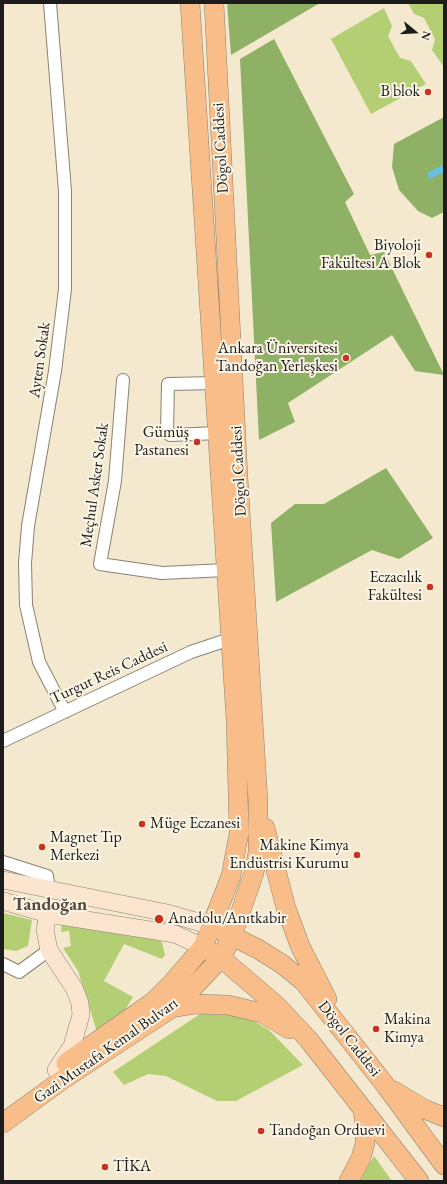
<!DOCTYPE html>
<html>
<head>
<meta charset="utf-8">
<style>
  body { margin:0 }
  #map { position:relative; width:447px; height:1184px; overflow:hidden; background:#f4e9ce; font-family:"EB Garamond",serif }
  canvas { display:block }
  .frame { position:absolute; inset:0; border:4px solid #1c1c1c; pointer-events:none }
  .north { position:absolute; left:395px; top:12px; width:40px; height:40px; -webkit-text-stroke:3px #fcf5e5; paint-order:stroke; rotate:108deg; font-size:11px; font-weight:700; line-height:16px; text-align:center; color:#1c1c1c }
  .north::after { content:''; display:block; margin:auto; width:14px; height:18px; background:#1c1c1c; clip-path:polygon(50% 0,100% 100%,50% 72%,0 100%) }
</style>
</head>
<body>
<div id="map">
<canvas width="447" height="1184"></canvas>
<div class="frame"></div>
<div class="north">N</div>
</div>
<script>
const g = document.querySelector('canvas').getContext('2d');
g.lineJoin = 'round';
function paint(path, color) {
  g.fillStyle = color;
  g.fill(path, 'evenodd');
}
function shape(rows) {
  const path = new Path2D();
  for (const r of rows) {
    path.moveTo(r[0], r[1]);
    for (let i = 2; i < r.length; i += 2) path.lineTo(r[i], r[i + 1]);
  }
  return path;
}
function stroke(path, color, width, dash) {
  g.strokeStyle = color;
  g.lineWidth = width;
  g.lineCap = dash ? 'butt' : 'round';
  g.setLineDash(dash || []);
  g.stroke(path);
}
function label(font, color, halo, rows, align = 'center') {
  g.font = font + ' "EB Garamond",serif';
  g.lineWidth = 4;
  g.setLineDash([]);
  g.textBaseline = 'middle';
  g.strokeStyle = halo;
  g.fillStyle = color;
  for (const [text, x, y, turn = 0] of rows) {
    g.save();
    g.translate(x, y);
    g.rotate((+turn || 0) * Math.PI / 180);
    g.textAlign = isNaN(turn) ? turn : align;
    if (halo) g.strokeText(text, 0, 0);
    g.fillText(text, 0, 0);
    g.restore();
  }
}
const green = shape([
  [408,3,444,3,444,67,432,50,435,39,424,18,414,14],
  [384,8,392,26,388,36,400,58,411,61,426,84,371,114,331,39],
  [3,913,32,920,28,946,16,951,3,949],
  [62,923,151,937,162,942,165,955,162,959,124,944,104,981,133,997,123,1013,97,1032,78,971,63,948,71,946,69,931,61,932],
  [200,1014,233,1015,254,1021,269,1030,303,1065,236,1101,217,1101,166,1076,148,1074,124,1085,113,1072],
  [374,1156,392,1181,360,1181]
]);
const forest = shape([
  [227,3,320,3,231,55],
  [274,39,354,194,345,202,370,255,384,252,444,375,415,371,392,335,288,403,295,422,259,440,240,59],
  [444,117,444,212,432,218,418,211,399,190,392,167,394,144],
  [386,468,433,538,399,559,372,550,276,602,271,523,295,504,324,504]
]);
const water = shape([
  [442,165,444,172,430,179,427,173]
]);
const minor = shape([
  [50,3,65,191,65,289,55,371,28,526,25,563,26,605,39,662,65,712],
  [123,380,115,481,100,564,162,573,226,570],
  [216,383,168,384,167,432,170,435,219,433],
  [3,741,191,652,230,639],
  [3,862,47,876,49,890],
  [3,964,19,972,49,950]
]);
const secondary = shape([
  [3,880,167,913,212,926],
  [3,901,48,914,175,934,203,947],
  [48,914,45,930,49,950,74,988,80,1003,81,1015,72,1046,56,1070]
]);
const primary = shape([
  [265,828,286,908,300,946,327,999],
  [222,931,258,949,282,964,304,982,386,1086,444,1165],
  [211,952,221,958,276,1005,308,1039,419,1181],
  [172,1008,196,1004,228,1005,262,1013,289,1029],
  [66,1063,153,1002,173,982,203,947,231,876,239,833,236,720,190,3],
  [394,1091,424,1109,444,1117],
  [3,1123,62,1080,172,1008,183,998,221,958,232,936,254,873,258,852,258,801,238,477,214,3],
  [349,1181,361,1158,365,1143,365,1127,363,1110]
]);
const markers = [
  [428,92,4,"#c8321e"],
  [429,255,4,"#c8321e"],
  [346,358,4,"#c8321e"],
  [197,442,4,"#c8321e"],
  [430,587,4,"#c8321e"],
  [142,824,4,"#c8321e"],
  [42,847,4,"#c8321e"],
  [357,855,4,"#c8321e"],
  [159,919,5,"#c8321e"],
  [376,1029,4,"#c8321e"],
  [261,1131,4,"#c8321e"],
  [105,1167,4,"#c8321e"]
];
const poiNames = [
  ["B blok",420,92],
  ["Biyoloji",421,246],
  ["Fakültesi A Blok",421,264],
  ["Ankara Üniversitesi",338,349],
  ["Tandoğan Yerleşkesi",338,367],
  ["Gümüş",189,433],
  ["Pastanesi",189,451],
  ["Eczacılık",422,578],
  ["Fakültesi",422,596],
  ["Müge Eczanesi",150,824,"left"],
  ["Magnet Tıp",50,838,"left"],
  ["Merkezi",50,856,"left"],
  ["Makine Kimya",349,846],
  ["Endüstrisi Kurumu",349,864],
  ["Anadolu/Anıtkabir",168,919,"left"],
  ["Makina",384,1020,"left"],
  ["Kimya",384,1038,"left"],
  ["Tandoğan Orduevi",269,1131,"left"],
  ["TİKA",113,1167,"left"]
];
const streetNames = [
  ["Dögol Caddesi",221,148,-93],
  ["Ayten Sokak",40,360,-82],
  ["Dögol Caddesi",239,471,-93],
  ["Meçhul Asker Sokak",95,485,-82],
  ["Turgut Reis Caddesi",109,673,-25],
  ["Dögol Caddesi",349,1039,52],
  ["Gazi Mustafa Kemal Bulvarı",106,1051,-35]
];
const quarterNames = [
  ["Tandoğan",50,905]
];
paint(green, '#b4ce74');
paint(forest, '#8fb166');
paint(water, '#66c1e4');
stroke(minor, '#888275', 14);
stroke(secondary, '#888275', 18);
stroke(primary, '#888275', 20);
stroke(minor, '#fff', 12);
stroke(secondary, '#fce5cf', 17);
stroke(primary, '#f8bd88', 19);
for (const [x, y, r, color] of markers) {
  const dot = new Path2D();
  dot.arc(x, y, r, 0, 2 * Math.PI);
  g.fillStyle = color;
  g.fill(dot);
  stroke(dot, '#fcf5e5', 1.5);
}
label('16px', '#1c1c1c', '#fcf5e5', poiNames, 'right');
label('16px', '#1c1c1c', '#fcf5e5', streetNames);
label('bold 18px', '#574b3e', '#fcf5e5', quarterNames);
</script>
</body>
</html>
